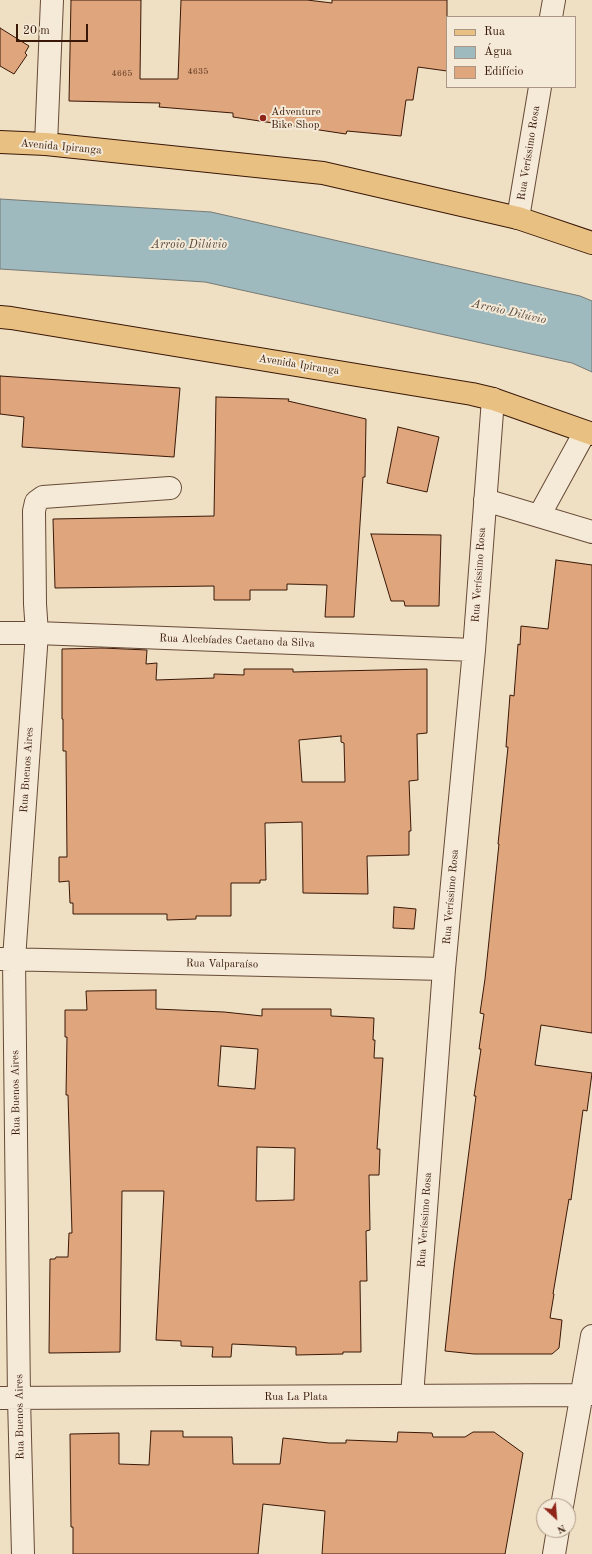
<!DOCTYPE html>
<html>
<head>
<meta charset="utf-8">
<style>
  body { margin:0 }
  #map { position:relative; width:592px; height:1554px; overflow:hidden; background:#efdfc3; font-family:"Old Standard TT",serif }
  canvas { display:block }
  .legend { position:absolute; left:446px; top:16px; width:130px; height:72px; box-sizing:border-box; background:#f5ead8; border:1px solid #aa9684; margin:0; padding:5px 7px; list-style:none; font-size:12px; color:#391807 }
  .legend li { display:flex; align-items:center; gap:8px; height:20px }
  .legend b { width:20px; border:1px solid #aa9684 }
  .north { position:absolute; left:536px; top:1498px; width:40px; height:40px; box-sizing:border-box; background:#f5ead8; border:1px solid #aa9684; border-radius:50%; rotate:154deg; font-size:11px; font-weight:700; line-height:16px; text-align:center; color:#391807 }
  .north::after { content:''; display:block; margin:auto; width:14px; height:18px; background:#8f2418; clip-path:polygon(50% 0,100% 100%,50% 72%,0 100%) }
  .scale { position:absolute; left:16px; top:24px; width:72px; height:18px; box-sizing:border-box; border:2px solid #391807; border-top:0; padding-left:5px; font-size:12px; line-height:14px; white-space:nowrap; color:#391807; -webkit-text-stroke:3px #f5ead8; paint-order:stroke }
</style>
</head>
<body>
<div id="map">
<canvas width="592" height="1554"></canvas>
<ul class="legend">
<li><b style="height:5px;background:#e8c082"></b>Rua</li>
<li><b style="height:11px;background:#9ebabe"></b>Água</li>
<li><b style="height:11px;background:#dfa57d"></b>Edifício</li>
</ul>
<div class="north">N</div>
<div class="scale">20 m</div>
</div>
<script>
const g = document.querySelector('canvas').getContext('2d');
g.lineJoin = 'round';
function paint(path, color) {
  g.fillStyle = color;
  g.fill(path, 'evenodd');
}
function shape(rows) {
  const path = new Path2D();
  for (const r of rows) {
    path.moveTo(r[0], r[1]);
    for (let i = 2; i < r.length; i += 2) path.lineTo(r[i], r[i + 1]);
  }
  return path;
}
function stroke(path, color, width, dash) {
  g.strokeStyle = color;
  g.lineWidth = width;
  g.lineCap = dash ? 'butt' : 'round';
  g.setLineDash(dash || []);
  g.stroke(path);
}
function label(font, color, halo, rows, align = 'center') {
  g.font = font + ' "Old Standard TT",serif';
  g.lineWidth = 4;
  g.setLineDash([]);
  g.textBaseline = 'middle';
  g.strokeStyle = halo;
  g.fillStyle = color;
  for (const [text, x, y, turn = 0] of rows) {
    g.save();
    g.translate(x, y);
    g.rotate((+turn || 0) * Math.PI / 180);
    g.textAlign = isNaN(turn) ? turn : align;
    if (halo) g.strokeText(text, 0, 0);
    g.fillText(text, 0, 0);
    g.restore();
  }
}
const water = shape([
  [0,199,211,212,580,296,592,301,592,372,572,363,205,282,0,269,0,199]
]);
const building = shape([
  [71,0,141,0,140,79,178,79,181,0,307,0,332,3,332,0,447,0,447,71,418,67,413,100,406,100,401,136,347,131,346,134,233,117,233,113,159,107,160,103,69,101,71,0],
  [0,28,29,46,25,53,27,55,14,74,0,66,0,28],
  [0,376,180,388,174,457,22,447,24,417,0,414,0,376],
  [216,397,289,399,288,401,366,419,365,477,363,477,354,617,325,617,327,585,287,584,287,590,250,590,250,600,214,600,214,586,55,588,53,519,214,516,216,397],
  [398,427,439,437,427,492,387,483,398,427],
  [371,534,441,535,439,606,405,606,404,601,391,601,371,534],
  [556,560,592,565,592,1033,541,1025,535,1065,592,1073,587,1111,583,1110,571,1200,569,1199,553,1294,554,1294,550,1318,562,1320,559,1348,552,1354,474,1354,445,1351,454,1268,476,1096,474,1096,481,1049,479,1049,484,1014,480,1013,485,979,499,844,498,844,508,747,506,747,510,695,514,696,518,644,520,645,521,626,548,629,556,560],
  [102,648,147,650,146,664,157,663,156,680,214,678,214,674,244,675,244,669,293,669,293,672,427,669,427,733,417,734,418,780,409,781,411,831,409,831,409,855,367,856,368,894,303,893,302,822,265,823,266,880,260,880,260,883,231,883,231,916,196,916,196,919,167,920,167,914,73,914,73,903,70,903,69,881,59,882,59,857,67,857,66,751,63,751,63,719,62,719,62,649,102,648],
  [341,736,341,742,344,743,345,782,302,782,299,740,341,736],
  [394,907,416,909,414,929,393,928,394,907],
  [156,990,156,1009,224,1012,262,1016,262,1009,331,1009,331,1016,374,1018,373,1040,375,1040,374,1058,383,1058,377,1149,380,1149,379,1175,369,1175,370,1230,366,1231,367,1281,360,1281,361,1352,343,1352,343,1354,296,1355,296,1347,232,1344,231,1357,212,1357,213,1347,181,1346,181,1341,156,1340,164,1191,122,1191,120,1352,49,1353,50,1259,55,1259,56,1257,68,1257,69,1233,72,1233,68,1095,66,1095,67,1037,65,1037,65,1010,87,1010,86,991,156,990],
  [221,1046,258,1049,255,1089,218,1086,221,1046],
  [257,1147,295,1148,294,1200,256,1201,257,1147],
  [151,1431,183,1431,183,1437,232,1437,233,1464,280,1464,283,1438,329,1443,346,1443,346,1440,397,1442,398,1432,432,1433,433,1437,465,1437,473,1432,494,1432,523,1453,505,1554,322,1554,325,1511,263,1504,258,1554,73,1554,73,1527,71,1527,70,1434,119,1433,119,1464,149,1465,151,1431]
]);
const minor = shape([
  [551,17,554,0],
  [46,144,52,0],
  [518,218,540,87],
  [485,500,592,532],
  [539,516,585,432],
  [0,633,37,633,474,650],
  [0,959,444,969],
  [412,1396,444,969,474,650,493,399],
  [0,1398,582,1395,592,1394],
  [562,1506,592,1336],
  [23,1554,19,1398,14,959,37,633,35,604,34,511,36,502,43,497,170,488],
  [554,1554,558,1530]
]);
const major = shape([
  [0,142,46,144,323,173,518,218,592,243],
  [0,317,11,318,472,394,493,399,592,434]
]);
const markers = [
  [263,118,4,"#8f2418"]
];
const numberNames = [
  ["4635",198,72],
  ["4665",122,74]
];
const poiNames = [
  ["Adventure",271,112],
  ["Bike Shop",271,125]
];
const streetNames = [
  ["Avenida Ipiranga",61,147,5],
  ["Rua Veríssimo Rosa",529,153,-81],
  ["Avenida Ipiranga",299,365,9],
  ["Rua Veríssimo Rosa",479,575,-86],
  ["Rua Alcebíades Caetano da Silva",237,641,2],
  ["Rua Buenos Aires",27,770,-86],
  ["Rua Veríssimo Rosa",451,897,-85],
  ["Rua Valparaíso",222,964,1],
  ["Rua Buenos Aires",16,1093,-91],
  ["Rua Veríssimo Rosa",425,1220,-86],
  ["Rua La Plata",296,1397],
  ["Rua Buenos Aires",20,1417,-91]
];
const waterNames = [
  ["Arroio Dilúvio",189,245],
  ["Arroio Dilúvio",509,312,13]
];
paint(water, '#9ebabe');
stroke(water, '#767975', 1);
paint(building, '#dfa57d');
stroke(building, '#391807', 1);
stroke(minor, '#664a36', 24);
stroke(major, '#391807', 24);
stroke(minor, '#f5ead8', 22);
stroke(major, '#e8c082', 22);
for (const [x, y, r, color] of markers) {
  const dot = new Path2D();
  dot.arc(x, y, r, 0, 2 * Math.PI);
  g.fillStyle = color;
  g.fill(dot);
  stroke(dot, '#f5ead8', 1.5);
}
label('9px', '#623b24', null, numberNames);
label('11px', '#391807', '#f5ead8', poiNames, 'left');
label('11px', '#391807', '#f5ead8', streetNames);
label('italic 12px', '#57493e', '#f5ead8', waterNames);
</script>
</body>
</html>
